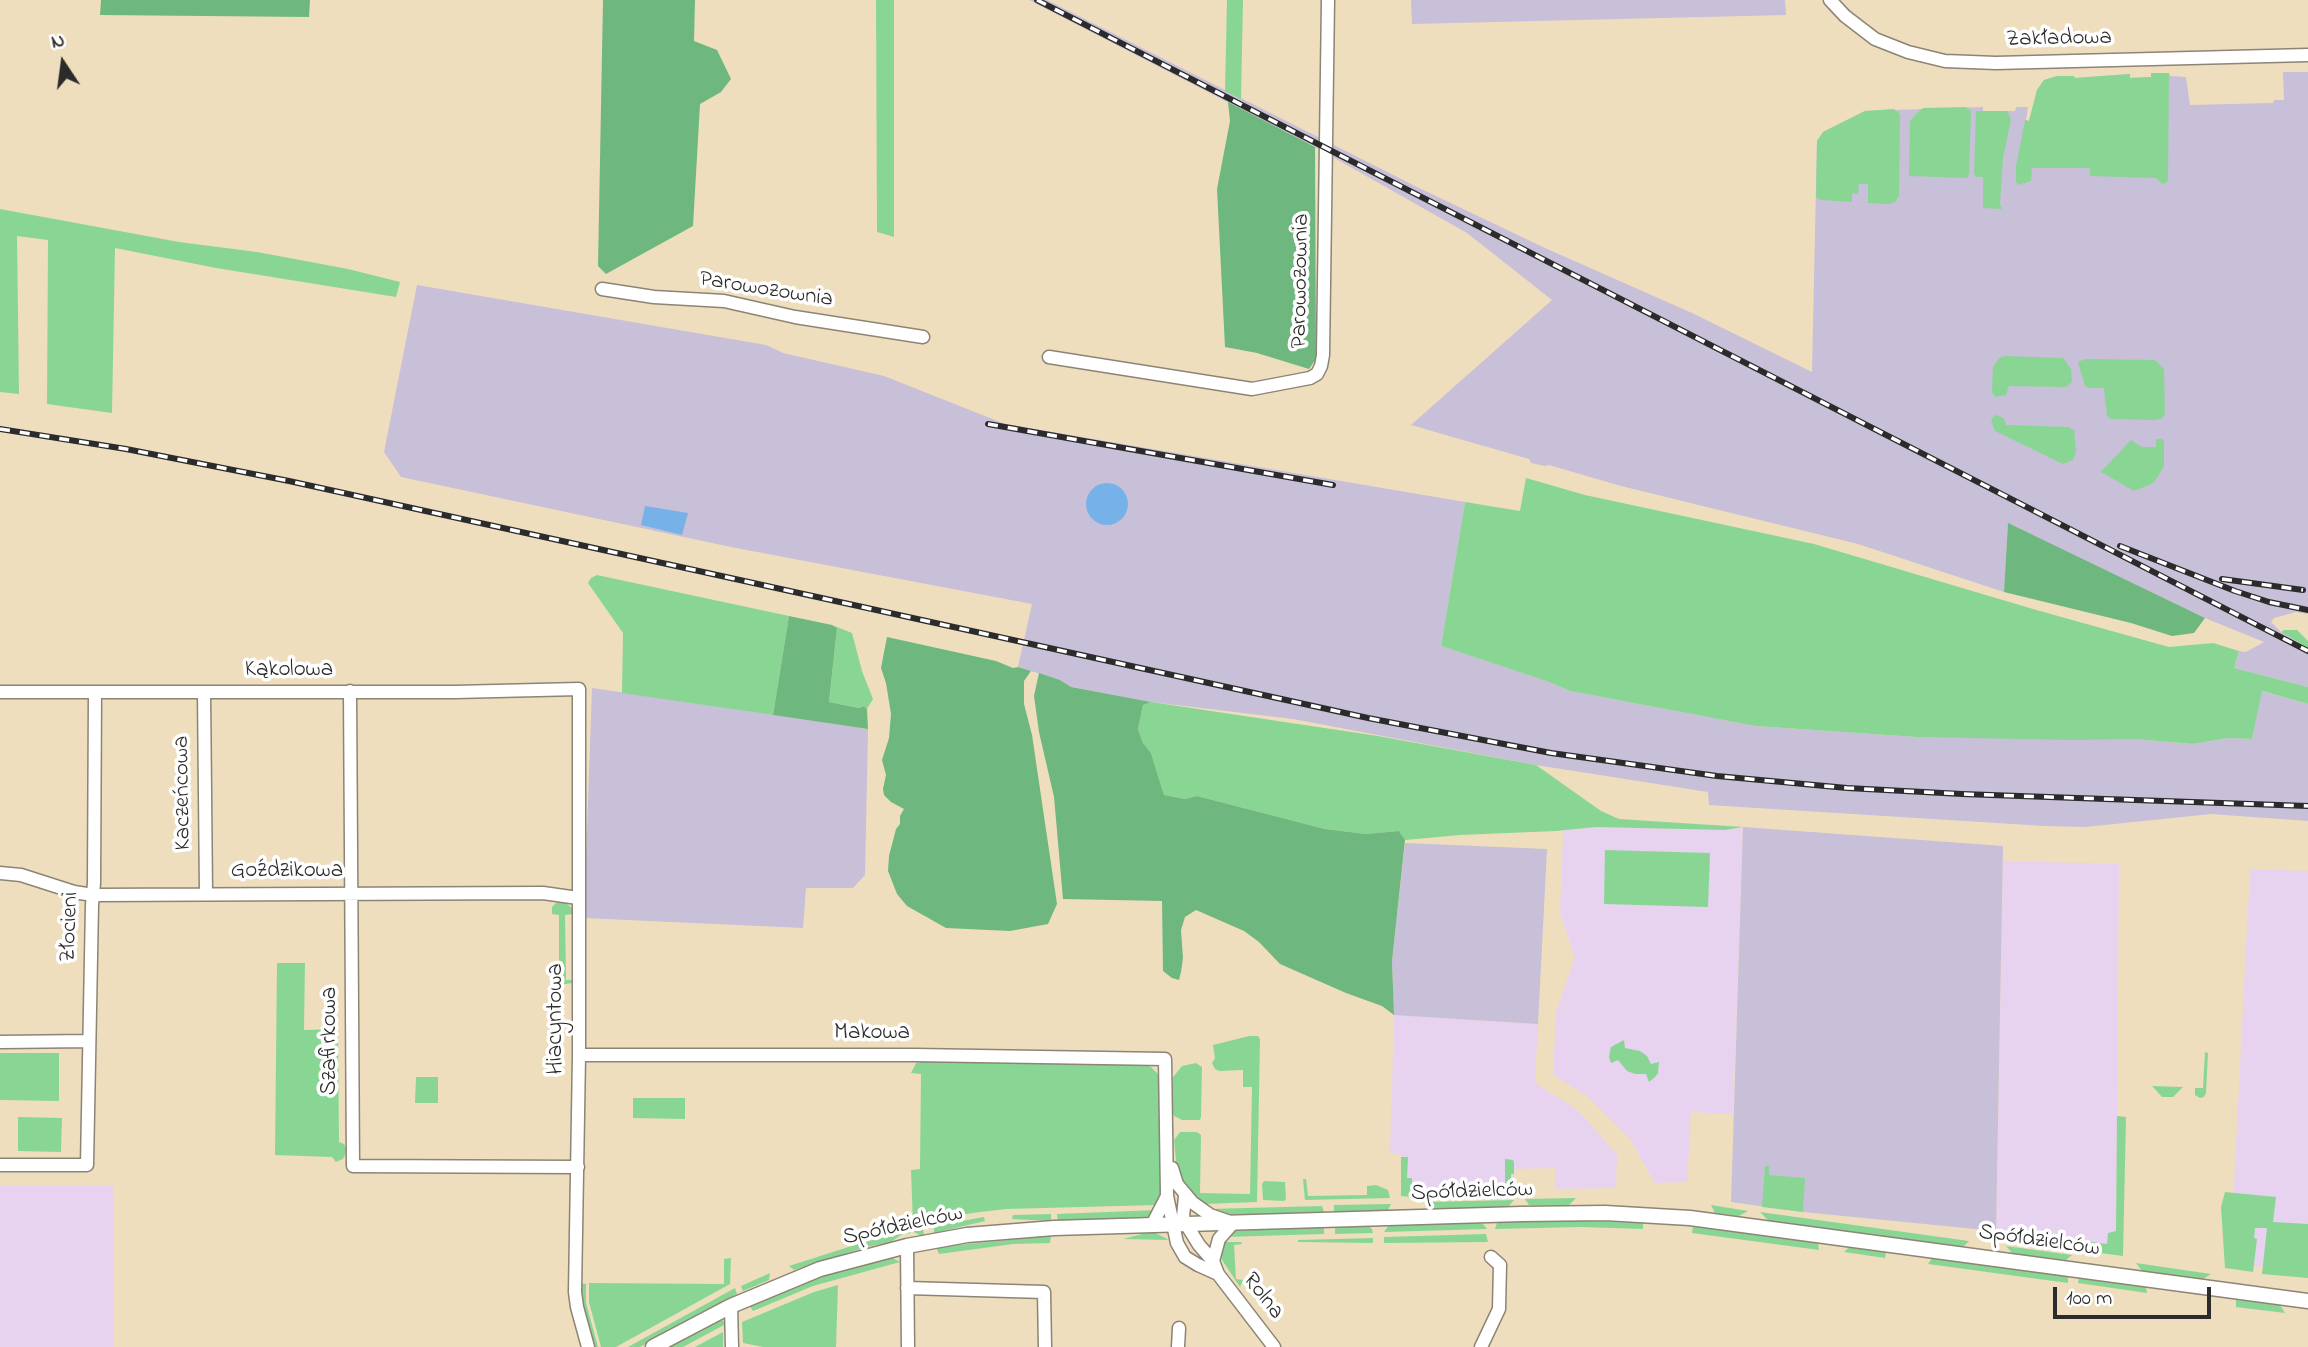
<!DOCTYPE html>
<html>
<head>
<meta charset="utf-8">
<style>
  body { margin:0 }
  #map { position:relative; width:2308px; height:1347px; overflow:hidden; background:#eedebe; font-family:"Indie Flower",sans-serif }
  canvas { display:block }
  .north { position:absolute; left:28px; top:28px; width:70px; height:70px; -webkit-text-stroke:5px #fff; paint-order:stroke; rotate:347deg; font-size:19px; font-weight:700; line-height:28px; text-align:center; color:#2b2b2b }
  .north::after { content:''; display:block; margin:auto; width:24px; height:32px; background:#2b2b2b; clip-path:polygon(50% 0,100% 100%,50% 72%,0 100%) }
  .scale { position:absolute; left:2053px; top:1287px; width:158px; height:32px; box-sizing:border-box; border:4px solid #2b2b2b; border-top:0; padding-left:9px; font-size:21px; line-height:24px; white-space:nowrap; color:#2b2b2b; -webkit-text-stroke:5px #fff; paint-order:stroke }
</style>
</head>
<body>
<div id="map">
<canvas width="2308" height="1347"></canvas>
<div class="north">N</div>
<div class="scale">100 m</div>
</div>
<script>
const g = document.querySelector('canvas').getContext('2d');
g.lineJoin = 'round';
function paint(path, color) {
  g.fillStyle = color;
  g.fill(path, 'evenodd');
}
function shape(rows) {
  const path = new Path2D();
  for (const r of rows) {
    if (r.length === 3) {
      path.moveTo(r[0] + r[2], r[1]);
      path.arc(r[0], r[1], r[2], 0, 2 * Math.PI);
      continue;
    }
    path.moveTo(r[0], r[1]);
    for (let i = 2; i < r.length; i += 2) path.lineTo(r[i], r[i + 1]);
  }
  return path;
}
function stroke(path, color, width, dash) {
  g.strokeStyle = color;
  g.lineWidth = width;
  g.lineCap = dash ? 'butt' : 'round';
  g.setLineDash(dash || []);
  g.stroke(path);
}
function label(font, color, halo, rows, align = 'center') {
  g.font = font + ' "Indie Flower",sans-serif';
  g.lineWidth = 7;
  g.setLineDash([]);
  g.textBaseline = 'middle';
  g.strokeStyle = halo;
  g.fillStyle = color;
  for (const [text, x, y, turn = 0] of rows) {
    g.save();
    g.translate(x, y);
    g.rotate((+turn || 0) * Math.PI / 180);
    g.textAlign = isNaN(turn) ? turn : align;
    if (halo) g.strokeText(text, 0, 0);
    g.fillText(text, 0, 0);
    g.restore();
  }
}
const built = shape([
  [1596,827,1725,830,1743,827,1733,1114,1691,1112,1687,1182,1655,1183,1630,1139,1587,1096,1553,1075,1556,1012,1575,958,1560,913,1563,834,1564,830],
  [2003,861,2119,864,2116,1246,1996,1231],
  [2250,869,2308,871,2308,1272,2230,1263],
  [1394,1015,1538,1024,1535,1083,1579,1111,1617,1155,1616,1188,1555,1189,1555,1168,1514,1169,1515,1194,1401,1196,1401,1156,1400,1153,1390,1153],
  [0,1185,113,1185,113,1347,0,1347]
]);
const industrial = shape([
  [1029,0,1047,0,1415,186,1545,248,1692,313,1812,372,1817,141,1823,132,1865,111,1983,107,1983,111,2015,111,2016,107,2028,107,2026,120,2029,121,2037,90,2044,80,2057,76,2074,76,2075,78,2130,74,2130,78,2151,77,2151,73,2169,73,2170,76,2186,77,2190,105,2273,103,2274,100,2284,100,2283,72,2308,72,2308,614,2296,612,2274,618,2271,622,2281,632,2308,648,2308,687,2234,668,2239,651,2246,652,2264,642,2205,618,2008,524,2004,592,1858,544,1621,486,1549,465,1545,466,1531,463,1529,459,1411,425,1552,300,1467,233,1315,147],
  [1411,0,1785,0,1786,15,1412,24],
  [417,285,766,345,783,353,884,376,1005,424,1465,502,1441,646,1549,682,1570,691,1755,726,1916,737,2134,739,2193,744,2228,738,2252,739,2261,691,2308,704,2308,821,2211,814,2085,827,2045,826,1709,805,1708,792,1536,765,1293,719,1151,702,1071,687,1060,680,1018,667,1032,604,731,547,401,477,384,452],
  [592,688,868,729,865,875,853,888,806,888,803,928,584,918],
  [1743,827,2003,846,1996,1231,1803,1212,1731,1202],
  [1405,843,1547,849,1538,1024,1394,1015,1392,961]
]);
const green = shape([
  [876,0,894,0,894,237,877,232],
  [1227,0,1243,0,1241,99,1225,91],
  [2151,73,2169,73,2168,180,2166,183,2162,184,2156,178,2090,176,2090,168,2032,168,2031,181,2018,185,2016,181,2016,166,2025,120,2029,121,2037,90,2044,80,2057,76,2074,76,2075,78,2130,74,2130,78,2151,77],
  [1966,107,1971,111,1969,174,1967,178,1909,176,1910,121,1918,112,1923,108],
  [1894,109,1900,114,1900,120,1899,196,1895,202,1889,204,1868,203,1868,184,1859,184,1858,194,1852,193,1852,202,1821,200,1816,197,1817,141,1823,132,1865,111],
  [1976,111,2007,111,2011,119,2003,158,2000,204,2002,209,1983,208,1983,177,1976,177,1974,174],
  [0,209,179,242,257,252,348,269,400,282,396,297,216,268,115,248,112,413,47,404,48,240,17,236,19,394,0,392],
  [2005,356,2063,358,2071,369,2072,382,2066,387,2009,386,2006,395,1996,397,1992,392,1993,367,1999,358],
  [2085,359,2155,360,2164,369,2165,414,2163,418,2155,420,2111,419,2107,416,2104,388,2090,388,2085,386,2078,362],
  [1997,415,2004,419,2006,425,2068,427,2074,430,2076,452,2073,460,2063,464,1995,431,1991,421,1993,417],
  [2156,439,2162,439,2164,442,2164,466,2155,481,2149,485,2134,491,2101,472,2131,440,2142,447,2156,447],
  [1526,478,1585,495,1814,544,2033,609,2169,647,2213,643,2239,651,2234,668,2308,687,2308,704,2262,691,2252,739,2228,738,2193,744,2134,739,2073,740,1916,737,1755,726,1570,691,1549,682,1441,646,1465,502,1520,511],
  [597,575,789,616,773,715,622,693,623,633,588,583,591,578],
  [832,625,852,633,862,671,873,699,867,709,864,706,859,708,829,702,837,628],
  [2284,630,2297,630,2308,641,2308,648,2281,632],
  [1151,702,1378,736,1536,765,1601,811,1619,819,1743,827,1725,830,1596,827,1556,831,1460,835,1405,840,1399,831,1366,834,1325,829,1197,796,1185,799,1164,795,1151,753,1143,743,1138,729,1143,705],
  [1605,850,1710,853,1708,907,1604,904],
  [556,903,566,903,572,908,573,914,565,915,566,980,573,980,573,983,565,984,552,982,552,980,559,980,559,915,552,914,552,907],
  [277,963,305,963,304,1030,338,1029,339,1142,344,1144,347,1151,343,1159,336,1162,332,1157,275,1155],
  [1249,1036,1258,1036,1260,1039,1257,1202,1204,1204,1186,1190,1177,1171,1174,1140,1180,1132,1197,1132,1201,1135,1200,1193,1250,1194,1252,1087,1243,1087,1243,1070,1219,1071,1215,1069,1212,1063,1215,1058,1213,1045],
  [1624,1040,1625,1048,1640,1051,1647,1056,1651,1064,1659,1062,1658,1073,1655,1077,1649,1082,1646,1074,1635,1074,1627,1071,1618,1060,1611,1063,1609,1057,1611,1047],
  [2205,1052,2208,1053,2206,1093,2204,1097,2200,1098,2195,1095,2195,1088,2203,1088],
  [0,1053,59,1053,59,1101,0,1100],
  [921,1062,1142,1064,1151,1067,1158,1074,1160,1083,1163,1190,1157,1205,1006,1209,972,1213,913,1225,911,1170,920,1169,921,1074,911,1073,916,1063],
  [1196,1063,1202,1067,1201,1117,1200,1120,1182,1120,1174,1116,1172,1112,1173,1077,1182,1066],
  [416,1077,438,1077,438,1103,415,1103],
  [2152,1086,2183,1087,2173,1097,2162,1097],
  [633,1098,685,1098,685,1119,633,1118],
  [2117,1116,2126,1117,2123,1256,2084,1251,2085,1241,2107,1244,2108,1233,2116,1231],
  [18,1117,62,1118,61,1152,18,1151],
  [1401,1157,1408,1157,1407,1178,1412,1178,1412,1197,1401,1196],
  [1505,1159,1513,1160,1514,1163,1514,1174,1511,1174,1512,1194,1426,1195,1427,1189,1505,1188],
  [1765,1166,1769,1166,1769,1175,1805,1178,1803,1212,1762,1207],
  [1303,1179,1306,1179,1308,1196,1367,1195,1367,1186,1376,1185,1388,1190,1390,1198,1305,1200],
  [1264,1181,1285,1182,1286,1199,1284,1201,1263,1200,1262,1184],
  [2225,1192,2276,1197,2273,1222,2308,1224,2308,1278,2262,1274,2267,1228,2255,1228,2254,1238,2257,1239,2253,1272,2225,1268,2221,1207],
  [1576,1198,1569,1205,1529,1205,1525,1199],
  [1514,1200,1508,1207,1431,1209,1426,1202],
  [1391,1204,1388,1210,1334,1212,1334,1205],
  [1711,1205,1748,1211,1739,1216,1715,1213],
  [1322,1206,1324,1212,1226,1215,1208,1209],
  [1157,1210,1147,1217,1058,1221,1057,1214],
  [1760,1212,1969,1241,1964,1246,1960,1247,1769,1221],
  [1051,1214,1051,1221,1012,1219,1013,1215],
  [984,1217,985,1221,934,1233,934,1226],
  [1501,1221,1581,1221,1643,1223,1643,1229,1580,1227,1495,1229,1497,1223],
  [1480,1222,1483,1224,1487,1229,1384,1232,1389,1225],
  [1369,1226,1372,1229,1373,1233,1335,1234,1335,1227],
  [1693,1226,1818,1242,1819,1250,1692,1233],
  [1324,1227,1324,1234,1225,1237,1235,1230],
  [923,1229,924,1235,920,1235,914,1232,901,1235,891,1242,866,1247,794,1270,789,1266,864,1242],
  [2009,1231,2073,1239,2075,1249,2007,1240],
  [1154,1232,1169,1240,1123,1239,1146,1233],
  [1486,1234,1488,1242,1384,1243,1384,1237],
  [1051,1236,1050,1243,1013,1244,939,1254,936,1247],
  [1373,1238,1373,1243,1298,1242,1298,1240],
  [1225,1242,1241,1242,1242,1244,1234,1245,1236,1279,1243,1280,1240,1287,1222,1260,1221,1253],
  [2006,1246,2072,1255,2066,1260,2013,1254],
  [1849,1247,1886,1252,1885,1258,1844,1252],
  [891,1257,900,1262,813,1286,753,1311,749,1305,810,1279],
  [731,1258,730,1284,616,1347,601,1347,589,1302,589,1283,724,1284,724,1259],
  [1932,1258,2068,1276,2068,1283,1928,1264],
  [2136,1263,2211,1274,2203,1279,2142,1271],
  [770,1273,769,1280,743,1291,741,1286],
  [2079,1277,2146,1287,2147,1293,2078,1283],
  [581,1283,586,1284,586,1303,598,1347,594,1347,581,1303],
  [838,1285,836,1347,763,1347,743,1343,742,1322,814,1292],
  [735,1288,737,1294,640,1347,628,1347],
  [2236,1300,2280,1305,2285,1313,2236,1307],
  [722,1320,726,1324,683,1347,669,1347,717,1321],
  [723,1332,723,1347,695,1347]
]);
const forest = shape([
  [101,0,310,0,309,17,100,15],
  [603,0,695,0,694,41,717,50,731,79,721,92,700,104,693,226,606,274,598,266],
  [1228,102,1315,147,1316,359,1309,369,1257,353,1225,347,1217,189,1230,121],
  [2008,523,2205,618,2194,633,2172,636,2131,623,2004,592],
  [789,616,832,625,837,628,829,702,859,708,864,706,867,709,868,729,773,715],
  [887,637,996,661,1013,668,1018,667,1031,671,1024,681,1024,704,1032,735,1057,904,1048,924,1010,931,946,928,907,906,897,894,888,871,889,856,896,829,900,824,900,816,904,809,891,802,884,795,883,789,886,775,882,760,889,738,891,714,886,683,881,668],
  [1039,673,1060,680,1071,687,1151,702,1143,705,1138,729,1143,743,1151,753,1164,795,1185,799,1197,796,1325,829,1366,834,1399,831,1405,840,1392,961,1394,1015,1382,1006,1346,993,1280,964,1259,942,1244,931,1196,910,1185,917,1181,930,1183,958,1181,972,1179,980,1172,978,1163,971,1162,901,1063,899,1054,797,1039,732,1034,696]
]);
const water = shape([
  [1107,504,21],
  [645,506,688,513,682,535,641,525]
]);
const minor = shape([
  [1830,0,1845,16,1875,39,1908,52,1945,61,1996,63,2308,55],
  [602,289,654,297,724,301,795,317,923,337],
  [1049,357,1252,389,1310,378,1317,374,1321,366,1323,355,1328,0],
  [350,691,353,1166,578,1167],
  [0,692,455,692,579,689,579,1055,575,1292,577,1307,588,1347],
  [204,692,206,894],
  [0,873,21,875,74,892,93,895,543,893,578,898],
  [0,1042,89,1041],
  [579,1055,915,1055,1165,1059,1167,1196,1177,1243,1185,1257,1198,1265,1218,1274],
  [0,1165,87,1165,92,905,94,883,95,692],
  [1172,1168,1177,1184,1193,1203,1210,1215,1233,1223,1219,1239,1213,1261],
  [1185,1196,1183,1217,1186,1224,1199,1245,1213,1261,1218,1274,1274,1347],
  [1152,1225,1167,1196],
  [907,1246,908,1347],
  [907,1288,1044,1292,1045,1347],
  [731,1306,732,1347],
  [1178,1347,1179,1328],
  [1481,1347,1499,1309,1500,1265,1491,1257]
]);
const tertiary = shape([
  [653,1347,731,1306,820,1269,907,1246,967,1235,1054,1228,1521,1214,1605,1213,1690,1218,2308,1301]
]);
const rail = shape([
  [1037,0,2308,651],
  [988,424,1333,485],
  [0,429,126,449,289,481,1368,718,1551,753,1717,776,1847,788,1962,794,2308,806],
  [2120,546,2235,591,2269,602,2308,610],
  [2222,579,2303,590]
]);
const streetNames = [
  ["Zakładowa",2059,40,-1],
  ["Parowozownia",1302,281,-89],
  ["Parowozownia",766,291,9],
  ["Kąkolowa",289,671],
  ["Kaczeńcowa",184,793,-91],
  ["Goździkowa",287,872],
  ["Złocieni",71,927,-88],
  ["Hiacyntowa",557,1019,-90],
  ["Makowa",872,1034],
  ["Szafirkowa",331,1041,-90],
  ["Spółdzielców",1472,1193,-2],
  ["Spółdzielców",903,1227,-12],
  ["Spółdzielców",2039,1242,8],
  ["Rolna",1262,1297,52]
];
paint(built, '#e7d2ef');
paint(industrial, '#c8bfd8');
paint(green, '#89d694');
paint(forest, '#6eb77e');
paint(water, '#76b2e8');
stroke(minor, '#8c8474', 15);
stroke(tertiary, '#8c8474', 17);
stroke(minor, '#fff', 12);
stroke(tertiary, '#fff', 14);
stroke(rail, '#2b2b2b', 6);
stroke(rail, '#fff', 3.5, [10]);
label('23px', '#2b2b2b', '#fff', streetNames);
</script>
</body>
</html>
